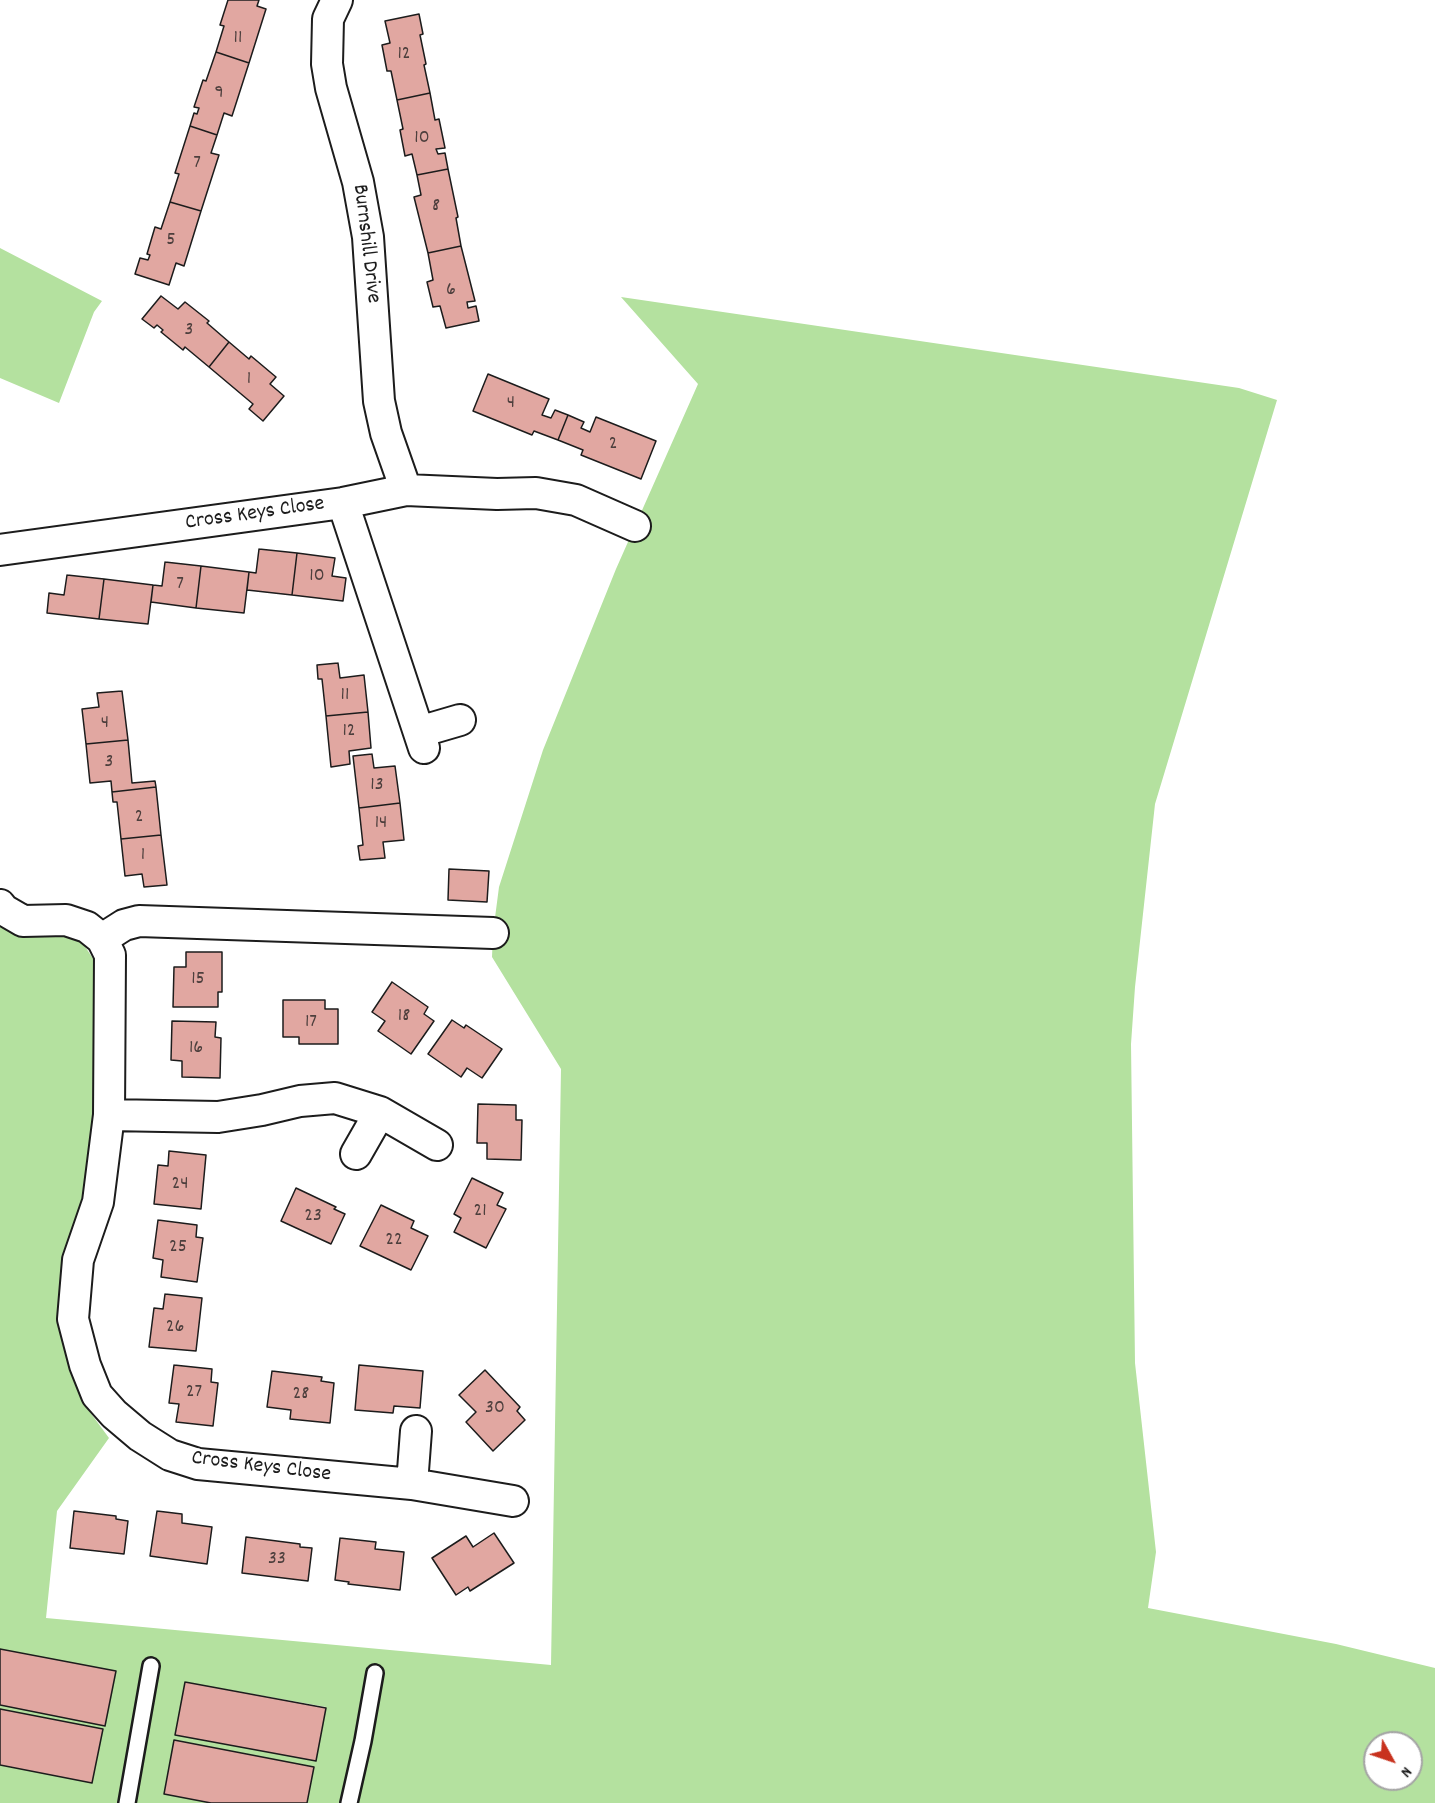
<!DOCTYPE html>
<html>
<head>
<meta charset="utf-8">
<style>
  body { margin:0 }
  #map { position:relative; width:1435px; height:1803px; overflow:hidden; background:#fff; font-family:Dekko,sans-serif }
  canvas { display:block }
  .north { position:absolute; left:1363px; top:1731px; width:60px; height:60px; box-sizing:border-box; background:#fff; border:2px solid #a4a4a4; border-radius:50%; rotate:130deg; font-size:16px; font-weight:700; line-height:24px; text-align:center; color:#1c1c1c }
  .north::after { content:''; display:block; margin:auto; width:21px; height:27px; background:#c8321e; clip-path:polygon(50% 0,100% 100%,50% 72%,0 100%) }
</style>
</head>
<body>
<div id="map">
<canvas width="1435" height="1803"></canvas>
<div class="north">N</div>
</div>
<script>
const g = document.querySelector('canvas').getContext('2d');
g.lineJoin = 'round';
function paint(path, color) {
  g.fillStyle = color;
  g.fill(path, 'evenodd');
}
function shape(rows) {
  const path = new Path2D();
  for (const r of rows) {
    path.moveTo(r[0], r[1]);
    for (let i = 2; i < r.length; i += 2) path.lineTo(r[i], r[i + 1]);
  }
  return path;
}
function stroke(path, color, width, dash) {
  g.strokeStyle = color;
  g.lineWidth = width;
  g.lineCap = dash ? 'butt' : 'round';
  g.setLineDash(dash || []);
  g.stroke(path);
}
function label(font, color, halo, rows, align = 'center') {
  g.font = font + ' Dekko,sans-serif';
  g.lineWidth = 5;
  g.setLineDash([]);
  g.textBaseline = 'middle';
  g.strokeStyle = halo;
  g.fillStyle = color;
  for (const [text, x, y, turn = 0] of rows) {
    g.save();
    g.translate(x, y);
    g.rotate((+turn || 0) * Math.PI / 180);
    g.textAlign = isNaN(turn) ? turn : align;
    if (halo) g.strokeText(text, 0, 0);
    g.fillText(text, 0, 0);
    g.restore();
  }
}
const green = shape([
  [0,248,102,301,94,312,59,403,0,378],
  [621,297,1239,388,1277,400,1155,804,1135,987,1131,1044,1135,1363,1156,1552,1148,1608,1336,1644,1435,1668,1435,1803,307,1803,314,1767,175,1740,164,1794,211,1803,0,1803,0,1765,92,1783,0,1709,0,1705,105,1725,115,1671,0,1649,0,927,21,931,64,932,73,936,84,945,96,963,94,1155,70,1362,84,1404,109,1438,57,1511,46,1618,551,1665,561,1069,492,957,493,933,499,887,543,750,616,569,698,384],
  [185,1682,326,1707,316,1760,175,1735],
  [1375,1743,1411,1743,1411,1779,1375,1779]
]);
const building = shape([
  [228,0,259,0,257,6,266,9,249,63,216,52,224,26,220,25,228,0],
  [419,14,423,34,420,35,426,64,424,65,430,93,397,100,391,71,387,71,382,45,390,43,385,21,419,14],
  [216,52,249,63,232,116,224,113,217,135,190,126,194,113,197,114,199,108,194,107,203,80,206,81,216,52],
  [430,93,435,120,439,119,445,148,436,149,438,154,445,153,448,169,417,175,412,154,405,156,400,130,403,129,397,100,430,93],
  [190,126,217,135,211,153,219,155,201,211,170,202,179,174,175,173,190,126],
  [448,169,458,217,456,218,461,246,428,253,414,197,421,195,417,175,448,169],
  [170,202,201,211,184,266,176,263,169,285,135,274,140,258,148,260,150,255,147,254,155,227,161,229,170,202],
  [461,246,475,301,467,302,468,308,476,306,479,321,446,328,440,306,433,307,427,282,433,280,428,253,461,246],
  [161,296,178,309,185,302,209,321,207,323,229,342,209,367,185,347,183,350,161,332,163,330,157,325,154,328,142,319,161,296],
  [229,342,249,359,251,356,276,377,270,384,284,396,263,421,249,409,253,404,209,367,229,342],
  [488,374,549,399,542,415,551,418,555,410,568,415,558,440,534,431,532,435,473,411,488,374],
  [568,415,584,422,581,428,590,432,596,417,656,441,641,479,581,455,583,450,558,440,568,415],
  [259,549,297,553,292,595,247,590,249,572,256,573,259,549],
  [297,553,335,558,332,576,346,578,343,601,292,595,297,553],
  [165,562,201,566,196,608,151,602,153,585,162,586,165,562],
  [201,566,249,572,244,613,196,608,201,566],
  [67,575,104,579,99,619,47,613,49,593,64,595,67,575],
  [104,579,153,585,148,624,99,619,104,579],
  [338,663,340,678,364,675,368,712,326,716,322,679,318,679,317,665,338,663],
  [122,691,128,740,86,744,82,709,99,707,97,693,122,691],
  [368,712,371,748,349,751,350,764,331,767,326,716,368,712],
  [128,740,132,783,155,781,156,787,112,792,111,781,90,783,86,744,128,740],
  [372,754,374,768,395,766,400,803,359,808,353,756,372,754],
  [156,787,161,835,121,839,117,802,113,802,112,792,156,787],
  [400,803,404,840,383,842,385,858,360,860,358,846,363,845,359,808,400,803],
  [161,835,167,885,144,887,142,874,125,876,121,839,161,835],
  [449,869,489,871,487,902,448,900,449,869],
  [186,952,222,952,222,992,218,992,218,1007,173,1007,174,967,186,967,186,952],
  [392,982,428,1007,424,1014,434,1021,411,1054,378,1031,385,1021,372,1012,392,982],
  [283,1000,325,1000,325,1009,338,1009,338,1044,299,1044,299,1037,283,1037,283,1000],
  [452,1020,464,1028,466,1025,502,1049,482,1078,467,1068,461,1077,428,1054,452,1020],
  [172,1021,216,1022,215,1037,221,1038,220,1078,182,1077,182,1061,171,1060,172,1021],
  [478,1104,516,1105,516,1120,522,1120,521,1160,487,1159,487,1143,477,1143,478,1104],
  [169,1151,206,1155,201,1209,154,1204,158,1165,168,1166,169,1151],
  [472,1178,503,1193,497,1205,506,1209,486,1248,454,1232,461,1218,454,1214,472,1178],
  [296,1188,336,1207,334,1209,345,1214,331,1244,281,1221,296,1188],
  [381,1205,414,1221,411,1228,428,1236,411,1270,360,1246,381,1205],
  [158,1220,197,1225,196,1237,203,1238,197,1282,161,1277,163,1260,153,1258,158,1220],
  [165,1294,202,1298,196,1351,149,1347,154,1308,163,1309,165,1294],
  [174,1365,212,1369,211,1382,218,1383,213,1426,176,1422,179,1404,169,1403,174,1365],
  [359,1365,423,1371,420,1408,394,1406,393,1413,355,1410,359,1365],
  [485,1370,520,1407,517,1411,525,1420,493,1451,466,1422,476,1412,459,1395,485,1370],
  [272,1371,322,1377,321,1381,334,1383,330,1423,290,1419,291,1410,267,1407,272,1371],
  [74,1511,116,1516,116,1519,128,1521,124,1554,70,1548,74,1511],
  [157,1511,182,1514,182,1523,212,1527,207,1564,150,1556,157,1511],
  [494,1533,514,1563,470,1591,468,1587,456,1595,432,1558,466,1536,473,1547,494,1533],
  [246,1537,300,1544,300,1547,312,1548,308,1581,242,1573,246,1537],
  [340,1538,376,1542,375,1549,404,1552,400,1590,348,1584,349,1582,335,1580,340,1538],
  [0,1649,116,1671,105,1726,0,1705,0,1649],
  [185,1682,326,1708,316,1761,175,1735,185,1682],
  [0,1709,103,1729,92,1783,0,1765,0,1709],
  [174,1740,314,1767,307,1803,211,1803,164,1794,174,1740]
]);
const service = shape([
  [127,1803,151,1666],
  [349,1803,363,1741,375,1673]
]);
const minor = shape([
  [337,0,328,19,327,64,331,88,358,182,368,237,379,401,386,433,406,490],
  [343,503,424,748],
  [0,550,343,503,406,490,497,494,536,493,576,500,635,526],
  [419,732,460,720],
  [0,905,4,910,23,921,66,920,87,927,102,939,110,955,109,1115,98,1202,78,1260,73,1319,85,1365,97,1395,114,1414,140,1436,170,1455,198,1464,412,1484,513,1501],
  [102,939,124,925,139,921,493,933],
  [109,1115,218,1117,262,1110,300,1101,335,1098,380,1112,437,1145],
  [356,1154,380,1112],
  [412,1484,416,1431]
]);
const numberNames = [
  ["11",238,39],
  ["12",404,55],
  ["9",219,94],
  ["10",422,139],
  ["7",197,164],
  ["8",436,207],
  ["5",171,241],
  ["6",451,291],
  ["3",189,331],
  ["1",249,380],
  ["4",511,404],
  ["2",613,445],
  ["10",317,577],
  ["7",180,585],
  ["11",345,696],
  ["4",105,724],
  ["12",349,732],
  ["3",109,763],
  ["13",377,786],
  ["2",139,818],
  ["14",381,824],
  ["1",143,856],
  ["15",198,980],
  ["18",404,1017],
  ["17",311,1023],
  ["16",196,1049],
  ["24",180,1185],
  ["21",480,1212],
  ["23",313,1217],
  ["22",394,1241],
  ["25",178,1248],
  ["26",175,1328],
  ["27",194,1393],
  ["28",301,1395],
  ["30",495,1409],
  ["33",277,1560]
];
const streetNames = [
  ["Burnshill Drive",365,244,83],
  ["Cross Keys Close",255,515,-8],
  ["Cross Keys Close",261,1468,7]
];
paint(green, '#b4e19f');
paint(building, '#e1a7a1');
stroke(building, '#1c1c1c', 1.5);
stroke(service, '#1c1c1c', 20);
stroke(minor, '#1c1c1c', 34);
stroke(service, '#fff', 15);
stroke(minor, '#fff', 30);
label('20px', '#4d3f3d', null, numberNames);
label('22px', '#1c1c1c', '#fff', streetNames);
</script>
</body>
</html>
